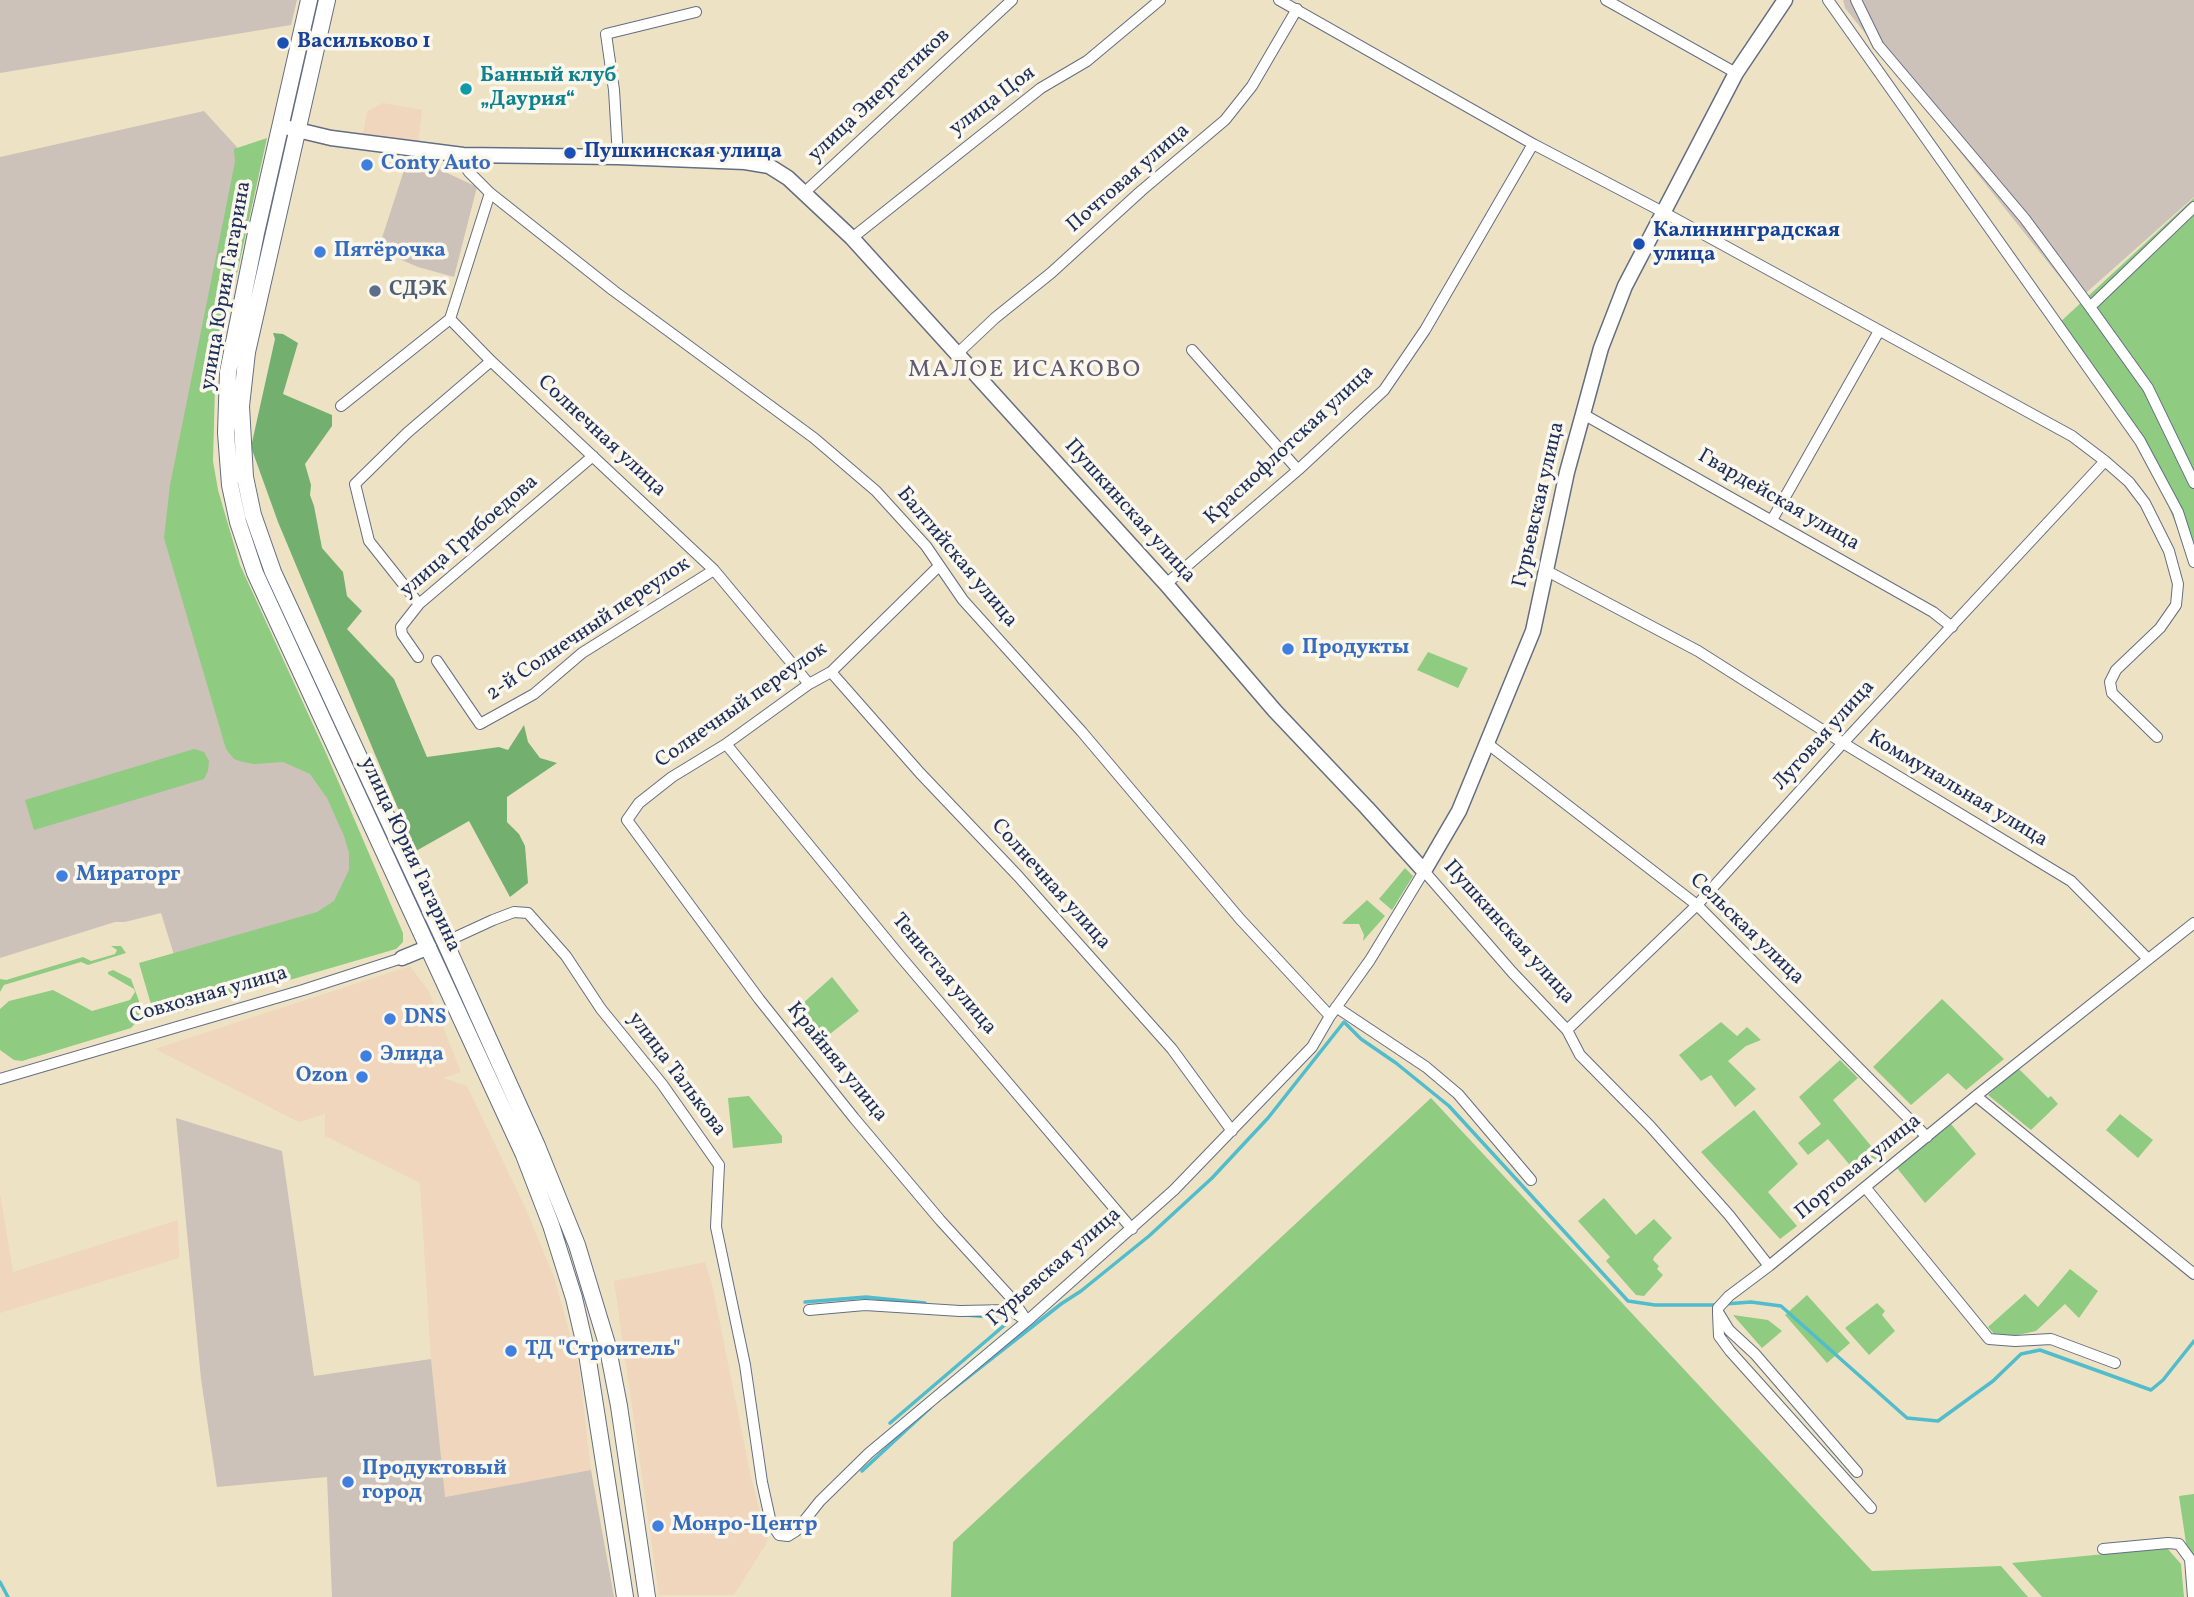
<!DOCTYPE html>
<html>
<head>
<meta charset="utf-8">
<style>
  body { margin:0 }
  canvas { display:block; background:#ede3c4 }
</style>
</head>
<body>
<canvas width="2194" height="1597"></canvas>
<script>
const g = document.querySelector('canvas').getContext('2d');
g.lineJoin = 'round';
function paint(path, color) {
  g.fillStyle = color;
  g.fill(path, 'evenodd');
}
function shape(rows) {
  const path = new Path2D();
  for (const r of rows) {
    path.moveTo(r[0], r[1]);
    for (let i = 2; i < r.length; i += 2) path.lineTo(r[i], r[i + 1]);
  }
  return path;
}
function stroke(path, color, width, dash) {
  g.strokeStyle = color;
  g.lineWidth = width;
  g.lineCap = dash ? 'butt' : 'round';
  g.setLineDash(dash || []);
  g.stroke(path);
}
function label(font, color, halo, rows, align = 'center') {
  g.font = font + ' Vollkorn,serif';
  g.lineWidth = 7;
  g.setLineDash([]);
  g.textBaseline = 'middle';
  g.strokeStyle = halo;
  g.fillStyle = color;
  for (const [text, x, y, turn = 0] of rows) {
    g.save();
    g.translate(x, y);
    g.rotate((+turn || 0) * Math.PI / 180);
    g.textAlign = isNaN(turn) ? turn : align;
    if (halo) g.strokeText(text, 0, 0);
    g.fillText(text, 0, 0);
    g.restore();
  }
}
const built = shape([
  [383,103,422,110,418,145,363,134,367,111],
  [410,966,428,990,461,1072,443,1078,467,1086,525,1207,554,1277,579,1367,591,1470,444,1497,431,1359,420,1183,325,1136,325,1114,299,1122,155,1049],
  [0,1193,13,1272,178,1220,179,1258,0,1313],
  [705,1262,712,1284,751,1477,761,1516,769,1535,766,1544,734,1595,659,1595,614,1281]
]);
const industrial = shape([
  [0,0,297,0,291,25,0,73],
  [1843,0,2194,0,2194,197,2078,300,1845,8],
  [204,111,247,158,178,476,391,936,187,997,161,913,125,922,115,922,0,958,0,157],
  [409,155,477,187,454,277,418,267,378,250],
  [176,1118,282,1151,314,1376,431,1359,445,1497,591,1470,614,1597,332,1597,327,1477,217,1487,201,1379]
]);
const green = shape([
  [267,138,223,337,215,387,213,461,218,490,240,565,326,753,403,933,403,942,396,949,166,1016,155,1010,150,1001,139,963,317,912,334,901,349,870,349,853,344,836,327,798,310,774,283,762,254,764,243,762,234,759,226,749,164,538,170,485,235,162,234,149],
  [629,144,743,147,761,153,762,156,760,158,629,150],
  [2194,198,2194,568,2162,491,2130,431,2058,324],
  [1428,652,1468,668,1458,688,1417,670],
  [194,749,204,752,209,761,208,771,204,779,34,830,25,800],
  [1405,868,1413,876,1392,910,1379,899],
  [1367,900,1385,916,1363,941,1364,935,1359,924,1344,924,1342,923],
  [111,946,121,946,126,953,88,965,81,962,4,985,0,992,0,979,6,980,83,957,91,961,115,954,117,950],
  [113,970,131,979,139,1001,140,1011,138,1020,131,1028,22,1061,14,1060,0,1050,0,1009,9,1001,53,990,92,1011,130,1000,135,992,134,989,108,974,108,972],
  [832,977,859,1011,816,1045,791,1014],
  [1942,999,2004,1059,1966,1090,1948,1073,1911,1105,1873,1067],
  [1721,1022,1737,1036,1747,1027,1761,1040,1746,1046,1728,1061,1756,1089,1735,1107,1711,1075,1701,1081,1679,1055],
  [1840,1060,1858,1078,1833,1100,1881,1158,1859,1176,1828,1139,1808,1155,1798,1143,1821,1124,1799,1097],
  [2018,1068,2048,1098,2051,1096,2058,1104,2031,1130,1988,1095],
  [749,1096,782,1136,782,1143,733,1148,728,1098],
  [1431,1098,1872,1571,2001,1566,2028,1597,951,1597,953,1542],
  [1754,1110,1798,1164,1768,1192,1797,1226,1780,1239,1701,1152],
  [2120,1114,2153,1140,2138,1158,2106,1130],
  [1951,1124,1976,1154,1925,1203,1897,1168],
  [1604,1198,1636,1235,1654,1219,1672,1238,1654,1257,1653,1260,1659,1266,1657,1269,1663,1275,1644,1296,1636,1295,1606,1261,1610,1257,1578,1221],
  [2070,1269,2098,1291,2079,1318,2065,1304,2036,1331,2004,1338,1996,1336,1988,1327,2025,1294,2038,1307],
  [1807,1295,1850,1343,1827,1363,1785,1315],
  [1877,1303,1885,1311,1882,1315,1895,1331,1869,1355,1845,1328],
  [1733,1315,1768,1320,1782,1331,1762,1348],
  [2194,1494,2194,1597,2179,1496],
  [2167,1548,2181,1564,2184,1597,2042,1597,2012,1563]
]);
const forest = shape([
  [273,333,283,334,298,343,283,394,332,415,332,426,305,464,311,485,310,495,314,506,322,548,343,572,347,596,362,611,347,629,394,679,427,757,499,747,508,750,524,725,528,742,540,758,557,763,507,797,507,822,519,834,525,846,528,883,510,897,469,821,416,851,377,759,278,522,251,447,275,339]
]);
const stream = shape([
  [805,1302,866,1297,925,1303],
  [1725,1304,1751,1302,1781,1306,1907,1418,1938,1421,1993,1381,2021,1354,2040,1350,2151,1390,2163,1380,2194,1341],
  [944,1396,1061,1304,1081,1291,1149,1236,1212,1178,1268,1118,1344,1022,1361,1039,1396,1063,1449,1106,1628,1301,1655,1305,1717,1305],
  [890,1423,1007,1323,990,1317,966,1315],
  [862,1471,930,1408],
  [0,1582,8,1597]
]);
const street = shape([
  [1279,0,1533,144,1663,212,2072,436,2105,461,2129,482,2145,503,2169,551,2178,584,2176,605,2160,628,2116,670,2110,682,2112,693,2157,737],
  [1606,0,1736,73],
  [1828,0,2140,441,2178,512,2194,562],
  [1856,0,1878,45,2025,219,2090,307,2194,207],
  [618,157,614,90,606,34,696,12],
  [805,192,1012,0],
  [490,193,450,319,491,361,714,570,809,684],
  [852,238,1041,88,1087,61,1160,0],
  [2090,307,2148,388,2194,483],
  [1192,350,1298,470],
  [958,353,995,318,1051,273,1141,191,1225,120,1252,86,1297,9],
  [341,406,450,319],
  [1583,414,1933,612,1952,627],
  [1772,520,1879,331],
  [939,566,831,672,809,684,726,744,672,777,639,803,627,820,759,999,854,1118,940,1220,1013,1300,1027,1321],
  [1547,571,1698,651,1843,743,2071,881,2148,959],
  [1166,584,1298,470,1384,390,1425,330,1533,144],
  [419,604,369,541,355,484,407,433,491,361],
  [418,657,402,634,401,627,419,604,593,456],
  [437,661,480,724,534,694,582,653,714,570],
  [831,672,920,773,1018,876,1172,1049,1232,1131],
  [726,744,900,956,1132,1229],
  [1488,744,1697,905,1927,1137],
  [443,943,493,920,514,912,528,913,566,956,601,1009,662,1084,719,1165,716,1227,745,1365,762,1482,771,1523,779,1535,788,1536,796,1531,820,1501,869,1453,1027,1321,1174,1190,1312,1047,1330,1016,1240,919,1082,732,963,600,926,546,876,491,814,438,614,291,490,193,469,172,458,155],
  [1336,1007,1426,1067,1458,1094,1531,1180],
  [1330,1016,1370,960,1424,871,1512,972,1567,1030,1580,1055,1650,1126,1729,1215,1769,1266],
  [1567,1030,1697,905,1843,743,2105,461],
  [0,1079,303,990,402,958],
  [1976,1096,2194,1274],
  [1865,1187,1989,1339,2015,1341,2051,1339,2115,1363],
  [809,1310,865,1305,960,1311,1010,1310,1024,1319],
  [1718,1313,1719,1336,1730,1351,1871,1508],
  [1857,1472,1755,1354,1729,1330,1718,1312,1718,1308,1729,1296,1769,1266,1976,1096,2194,923],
  [2103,1549,2168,1543,2179,1544,2190,1559,2193,1597]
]);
const secondary = shape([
  [289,128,331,138,463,155,618,157,745,162,769,166,788,178,852,238,1166,584,1275,711,1367,808,1424,871,1459,811,1533,631,1567,472,1583,414,1601,348,1625,286,1736,73,1785,0],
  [402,958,429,947]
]);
const primary = shape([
  [309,0,256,233,228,372,226,433,230,485,238,522,255,573,524,1155,551,1225,574,1298,587,1354,625,1597],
  [327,0,247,352,241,406,245,477,253,515,273,572,445,942,537,1146,577,1245,607,1344,619,1406,647,1597]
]);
const markers = [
  [283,43,7,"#1a4fb4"],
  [466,89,7,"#0f9aa8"],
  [570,153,7,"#1a4fb4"],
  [367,165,7,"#3f7fe0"],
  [1639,244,7,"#1a4fb4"],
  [320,252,7,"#3f7fe0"],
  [375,291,7,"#5c6f8a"],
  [1288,649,7,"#3f7fe0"],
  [62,876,7,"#3f7fe0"],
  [390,1019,7,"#3f7fe0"],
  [366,1056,7,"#3f7fe0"],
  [362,1077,7,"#3f7fe0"],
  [511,1351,7,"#3f7fe0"],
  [348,1482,7,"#3f7fe0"],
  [658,1526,7,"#3f7fe0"]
];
const transitNames = [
  ["Васильково 1",297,43],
  ["Пушкинская улица",584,153],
  ["Калининградская",1653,232],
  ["улица",1653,256]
];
const cultureNames = [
  ["Банный клуб",480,77],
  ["„Даурия“",480,101]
];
const streetNames = [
  ["улица Энергетиков",880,96,-43],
  ["улица Цоя",993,102,-37],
  ["Почтовая улица",1129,179,-41],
  ["улица Юрия Гагарина",227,286,-80],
  ["Солнечная улица",601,437,43],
  ["Краснофлотская улица",1290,446,-43],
  ["Гвардейская улица",1778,501,30],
  ["Гурьевская улица",1540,505,-77],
  ["Пушкинская улица",1129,512,48],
  ["улица Грибоедова",470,537,-41],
  ["Балтийская улица",956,558,50],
  ["2-й Солнечный переулок",589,630,-34],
  ["Солнечный переулок",742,706,-35],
  ["Луговая улица",1825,736,-48],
  ["Коммунальная улица",1957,790,31],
  ["улица Юрия Гагарина",409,855,65],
  ["Солнечная улица",1050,885,48],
  ["Сельская улица",1746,930,44],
  ["Пушкинская улица",1508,933,48],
  ["Тенистая улица",943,975,50],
  ["Совхозная улица",209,996,-16],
  ["Крайняя улица",836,1063,51],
  ["улица Талькова",676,1075,53],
  ["Портовая улица",1859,1168,-39],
  ["Гурьевская улица",1055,1268,-41]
];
const shopNames = [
  ["Conty Auto",381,165],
  ["Пятёрочка",334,252],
  ["Продукты",1302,649],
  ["Мираторг",76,876],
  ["DNS",404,1019],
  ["Элида",380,1056],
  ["Ozon",348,1077,"right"],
  ["ТД \"Строитель\"",525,1351],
  ["Продуктовый",362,1470],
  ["город",362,1494],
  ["Монро-Центр",672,1526]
];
const serviceNames = [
  ["СДЭК",389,291]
];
const quarterNames = [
  ["МАЛОЕ ИСАКОВО",1025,372]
];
paint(built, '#efd6bc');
paint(industrial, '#cdc2b9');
paint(green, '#8fcb80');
paint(forest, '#73af6e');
stroke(stream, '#50bccc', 3.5);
stroke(street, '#646e82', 12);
stroke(secondary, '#646e82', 17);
stroke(primary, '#646e82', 18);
stroke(street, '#fff', 10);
stroke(secondary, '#fff', 14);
stroke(primary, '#fff', 16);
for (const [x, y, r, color] of markers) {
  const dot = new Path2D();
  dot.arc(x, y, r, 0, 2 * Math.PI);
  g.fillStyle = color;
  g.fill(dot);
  stroke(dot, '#fbf7ec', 2.5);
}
label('bold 21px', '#164399', '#fbf7ec', transitNames, 'left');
label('bold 21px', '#0d838f', '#fbf7ec', cultureNames, 'left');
label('21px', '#1b2f5e', '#fbf7ec', streetNames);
label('bold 21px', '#366cbe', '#fbf7ec', shopNames, 'left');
label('bold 21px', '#4e5e75', '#fbf7ec', serviceNames, 'left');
g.letterSpacing = '2px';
label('24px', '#5e5a72', '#fbf7ec', quarterNames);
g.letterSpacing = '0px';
</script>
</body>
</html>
